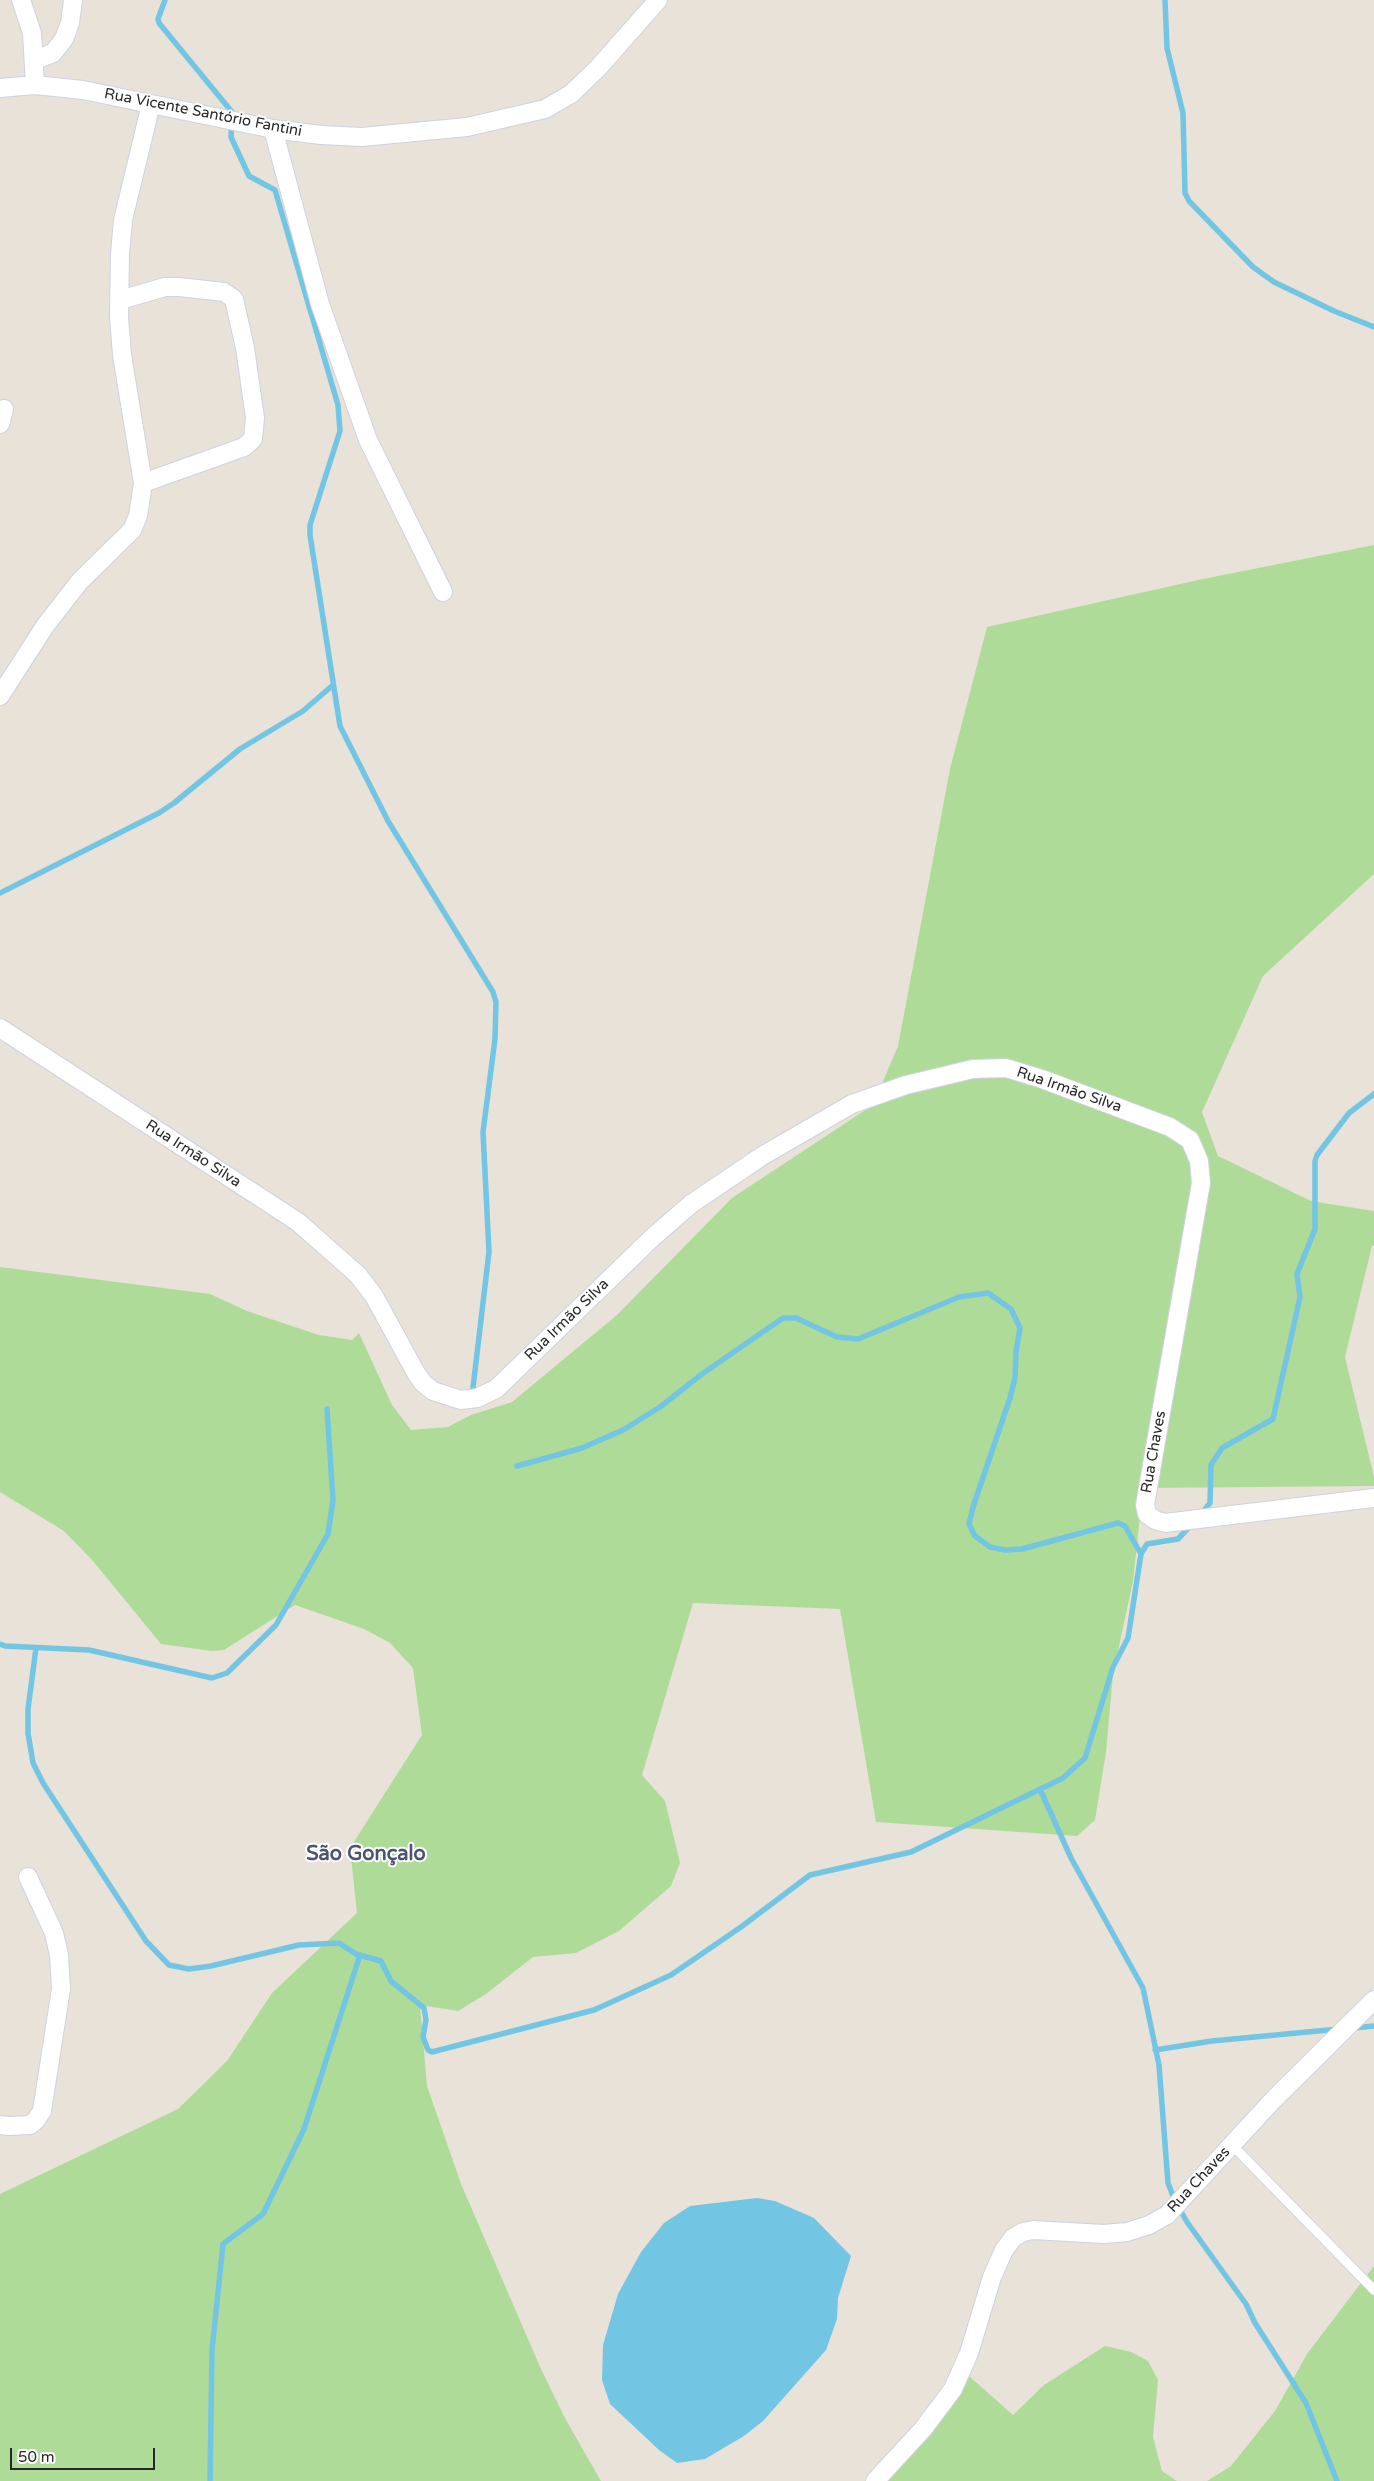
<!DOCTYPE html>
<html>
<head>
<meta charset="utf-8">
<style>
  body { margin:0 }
  #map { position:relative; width:1374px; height:2481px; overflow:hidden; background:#e8e2d9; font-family:"Varela Round",sans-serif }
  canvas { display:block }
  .scale { position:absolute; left:10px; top:2448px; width:145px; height:22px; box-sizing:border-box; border:2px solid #272727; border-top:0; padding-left:6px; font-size:15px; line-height:18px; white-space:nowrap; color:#272727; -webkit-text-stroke:4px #fff; paint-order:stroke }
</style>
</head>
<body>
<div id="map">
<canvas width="1374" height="2481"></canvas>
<div class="scale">50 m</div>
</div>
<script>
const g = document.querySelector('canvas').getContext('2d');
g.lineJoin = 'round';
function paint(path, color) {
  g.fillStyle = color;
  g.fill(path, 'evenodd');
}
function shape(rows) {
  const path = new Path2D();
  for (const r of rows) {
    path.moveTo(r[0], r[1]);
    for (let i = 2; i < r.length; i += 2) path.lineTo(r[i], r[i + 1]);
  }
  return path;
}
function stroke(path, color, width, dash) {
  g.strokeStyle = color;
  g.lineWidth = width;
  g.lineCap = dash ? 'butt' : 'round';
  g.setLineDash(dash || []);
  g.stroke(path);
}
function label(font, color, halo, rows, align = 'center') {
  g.font = font + ' "Varela Round",sans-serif';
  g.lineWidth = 4;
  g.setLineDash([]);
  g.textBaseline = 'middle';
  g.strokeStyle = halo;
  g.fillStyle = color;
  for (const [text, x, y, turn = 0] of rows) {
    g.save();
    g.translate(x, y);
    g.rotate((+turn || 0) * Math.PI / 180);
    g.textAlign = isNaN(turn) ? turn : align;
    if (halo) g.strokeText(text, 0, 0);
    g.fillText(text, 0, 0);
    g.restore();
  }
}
const green = shape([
  [1374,545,1374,874,1263,976,1202,1112,1218,1156,1311,1201,1374,1211,1374,1246,1372,1246,1345,1357,1374,1477,1374,1486,1143,1488,1133,1581,1113,1674,1106,1752,1095,1820,1077,1836,876,1822,840,1609,693,1603,642,1775,665,1801,680,1863,671,1886,619,1931,576,1953,533,1957,486,1994,458,2011,420,2005,427,2086,461,2184,541,2369,566,2420,601,2481,0,2481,0,2194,178,2109,227,2061,272,1993,357,1913,350,1848,422,1735,413,1668,390,1643,364,1629,295,1605,224,1650,212,1651,161,1644,93,1561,64,1531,0,1492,0,1267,210,1294,247,1311,319,1335,352,1340,359,1333,392,1405,411,1430,448,1427,471,1415,512,1402,617,1315,732,1198,873,1105,898,1046,950,769,987,627,1203,579],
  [1374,2266,1374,2481,1207,2481,1231,2466,1275,2411,1307,2354],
  [1105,2346,1131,2352,1148,2361,1158,2380,1153,2437,1162,2471,1177,2481,871,2481,969,2376,1013,2415,1044,2385]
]);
const water = shape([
  [757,2198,775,2201,814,2218,851,2256,838,2298,837,2319,826,2350,763,2421,744,2436,705,2459,677,2463,659,2450,610,2404,602,2380,603,2345,618,2294,641,2252,664,2223,690,2206]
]);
const stream = shape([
  [165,0,158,19,159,23,232,112,231,137,249,176,275,190,338,405,340,431,310,525,310,535,340,726,388,821,493,992,496,1002,495,1039,483,1132,489,1252,472,1396],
  [1165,0,1167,48,1183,113,1185,193,1189,201,1253,267,1274,282,1334,311,1374,327],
  [0,893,159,813,174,803,240,749,303,711,333,685],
  [517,1466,582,1448,623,1430,660,1407,702,1374,783,1318,796,1318,837,1337,858,1339,959,1297,988,1293,1011,1309,1020,1328,1016,1352,1015,1378,1010,1398,973,1507,969,1524,975,1536,990,1547,1005,1550,1022,1549,1118,1523,1125,1526,1141,1554],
  [1201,1514,1210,1503,1211,1465,1222,1448,1273,1419,1300,1297,1297,1274,1315,1229,1315,1161,1317,1155,1349,1113,1374,1094],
  [0,1644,5,1646,89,1650,212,1678,227,1673,276,1625,328,1534,333,1500,327,1409],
  [36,1648,28,1709,28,1733,33,1763,43,1783,146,1941,169,1965,189,1969,211,1966,299,1945,339,1943,356,1954,381,1961,391,1981,424,2008,426,2020,423,2037,428,2050,432,2052,594,2010,671,1975,741,1927,810,1875,911,1852,1063,1778,1085,1758,1113,1667,1128,1638,1141,1554,1147,1544,1178,1539,1192,1524],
  [1040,1789,1071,1858,1143,1988,1159,2065,1168,2183,1175,2201,1187,2222,1246,2304,1255,2323,1306,2403,1337,2481],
  [1354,2028,1374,2026],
  [1155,2050,1212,2041,1339,2029],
  [210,2481,212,2350,223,2244,263,2214,304,2129,360,1955]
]);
const lane = shape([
  [1232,2145,1374,2290]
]);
const street = shape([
  [21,0,32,33,35,85],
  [35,60,53,53,64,39,70,23,73,0],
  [0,88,35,85,83,90,273,129,321,135,362,137,467,127,545,109,571,94,598,68,658,0],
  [273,129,320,304,368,440,443,592],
  [120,300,165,287,179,287,224,292,234,299,245,348,255,418,253,439,244,447,143,483],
  [0,424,4,409],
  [0,696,45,626,80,581,132,530,138,516,143,483,122,355,119,317,120,254,123,220,151,104],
  [0,1028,298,1222,358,1275,374,1296,416,1373,423,1383,433,1391,461,1400,477,1398,496,1389,653,1237,691,1204,762,1156,852,1104,906,1085,973,1069,1006,1068,1042,1079,1170,1127,1190,1140,1199,1161,1201,1183,1145,1505,1147,1514,1155,1520,1165,1523,1374,1498],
  [0,2125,9,2126,30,2125,36,2120,42,2111,61,1989,59,1955,54,1933,28,1877],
  [875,2481,923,2429,953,2389,969,2353,992,2277,1004,2250,1013,2238,1023,2232,1033,2230,1104,2234,1127,2232,1149,2225,1167,2215,1274,2099,1374,2000]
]);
const streetNames = [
  ["Rua Vicente Santório Fantini",203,113,11],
  ["Rua Irmão Silva",1069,1090,19],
  ["Rua Irmão Silva",193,1154,33],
  ["Rua Irmão Silva",567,1320,-44],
  ["Rua Chaves",1154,1452,-80],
  ["Rua Chaves",1199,2180,-47]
];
const districtNames = [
  ["São Gonçalo",366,1855]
];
paint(green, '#afdb99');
paint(water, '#73c5e4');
stroke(stream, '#73c5e4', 5.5);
stroke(lane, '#cfd2df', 11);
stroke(street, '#cfd2df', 20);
stroke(lane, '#fff', 9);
stroke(street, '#fff', 18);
label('15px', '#272727', '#fff', streetNames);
label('bold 20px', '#4b5273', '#fff', districtNames);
</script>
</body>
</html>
